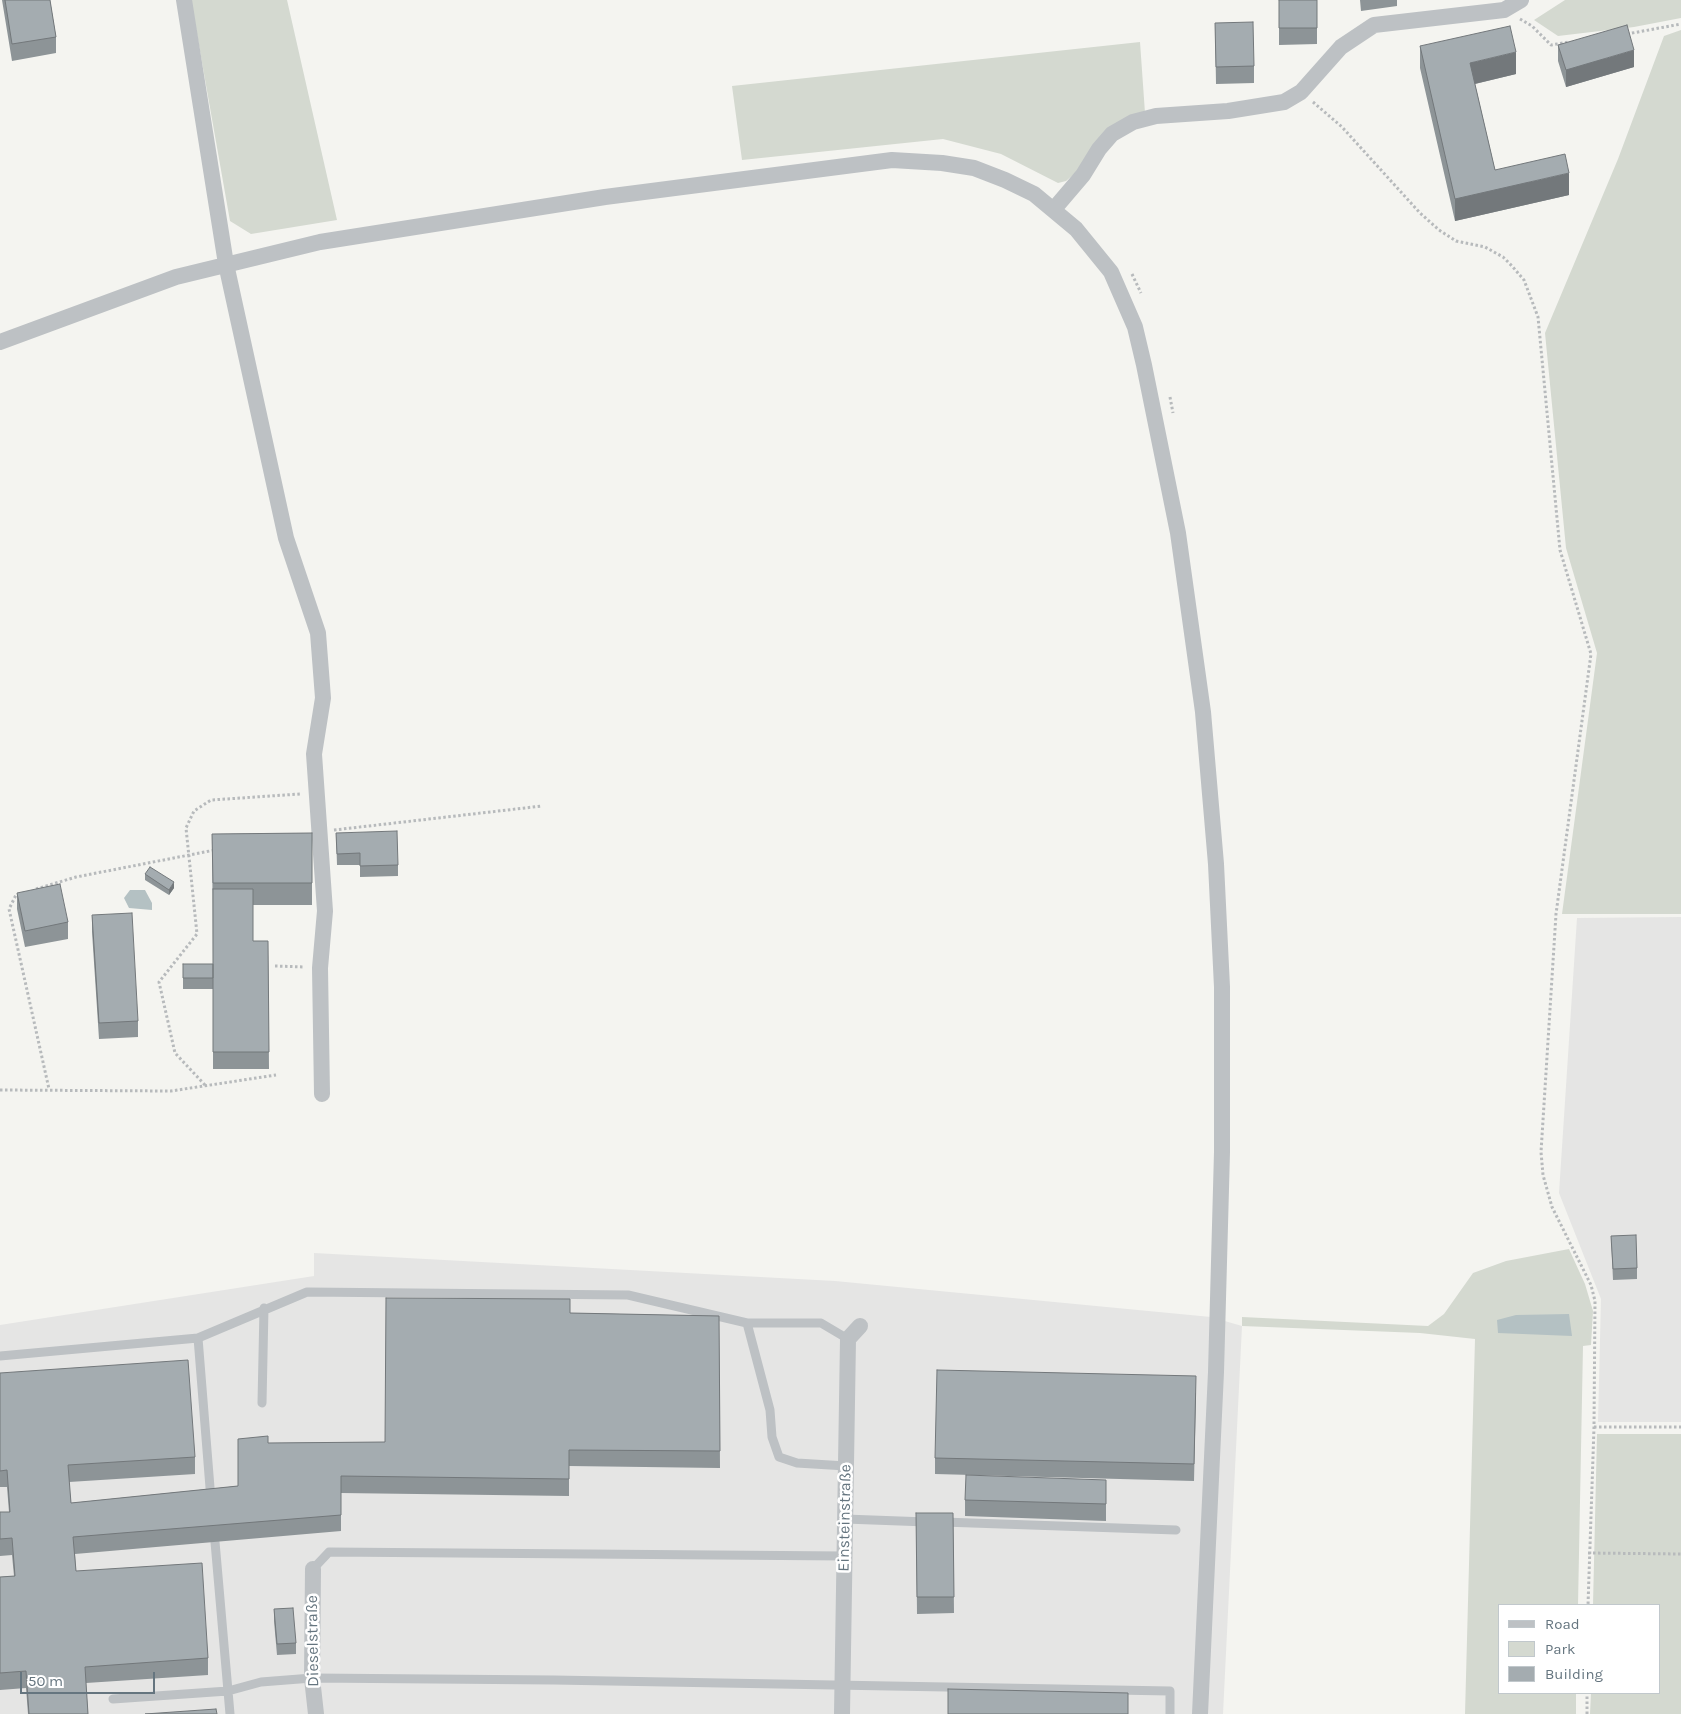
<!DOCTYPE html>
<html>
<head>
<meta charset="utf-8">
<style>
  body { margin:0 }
  #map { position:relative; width:1681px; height:1714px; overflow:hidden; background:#f4f4f0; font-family:Karla,sans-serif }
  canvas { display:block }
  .legend { position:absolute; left:1498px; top:1604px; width:162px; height:90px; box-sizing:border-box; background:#fff; border:1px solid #c1c8cc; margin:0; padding:6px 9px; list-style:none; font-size:15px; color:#65757f }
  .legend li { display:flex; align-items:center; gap:10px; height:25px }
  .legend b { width:25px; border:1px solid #c1c8cc }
  .scale { position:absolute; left:20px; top:1672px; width:135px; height:22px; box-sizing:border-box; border:2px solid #65757f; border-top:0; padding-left:6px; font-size:15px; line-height:18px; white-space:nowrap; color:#65757f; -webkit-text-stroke:4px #fff; paint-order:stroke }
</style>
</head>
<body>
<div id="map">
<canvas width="1681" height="1714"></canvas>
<ul class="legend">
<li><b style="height:6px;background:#bdc1c4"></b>Road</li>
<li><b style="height:14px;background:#d4d9d0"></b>Park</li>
<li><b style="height:14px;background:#a4acb0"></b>Building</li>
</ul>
<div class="scale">50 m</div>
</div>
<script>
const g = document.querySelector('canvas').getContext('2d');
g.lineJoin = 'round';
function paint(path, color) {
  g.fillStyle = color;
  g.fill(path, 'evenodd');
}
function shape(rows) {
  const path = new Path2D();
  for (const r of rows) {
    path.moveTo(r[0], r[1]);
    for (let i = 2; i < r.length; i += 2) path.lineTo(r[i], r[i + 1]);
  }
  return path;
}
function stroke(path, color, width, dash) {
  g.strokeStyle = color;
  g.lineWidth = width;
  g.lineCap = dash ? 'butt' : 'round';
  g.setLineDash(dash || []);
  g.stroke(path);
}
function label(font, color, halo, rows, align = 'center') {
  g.font = font + ' Karla,sans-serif';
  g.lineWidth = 5;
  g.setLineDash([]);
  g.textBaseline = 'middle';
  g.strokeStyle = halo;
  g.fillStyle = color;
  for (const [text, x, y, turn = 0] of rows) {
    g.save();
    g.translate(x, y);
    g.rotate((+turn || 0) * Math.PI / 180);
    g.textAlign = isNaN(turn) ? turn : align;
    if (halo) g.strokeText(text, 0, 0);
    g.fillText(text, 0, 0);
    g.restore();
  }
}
const built = shape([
  [1681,917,1681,1422,1598,1422,1601,1299,1559,1193,1577,918],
  [314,1253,835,1281,1211,1317,1242,1326,1223,1714,0,1714,0,1325,314,1276]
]);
const green = shape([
  [191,0,287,0,337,220,251,234,230,221],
  [1565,0,1681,0,1681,18,1634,27,1558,36,1534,20],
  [1681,30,1681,914,1562,914,1597,653,1566,548,1545,333,1618,159,1664,36],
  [1140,42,1145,113,1066,181,1058,183,1001,154,943,139,742,160,732,86],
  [1569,1249,1585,1284,1593,1311,1591,1345,1583,1346,1578,1605,1500,1605,1500,1693,1576,1693,1576,1714,1465,1714,1475,1339,1420,1333,1242,1326,1242,1317,1428,1326,1444,1314,1473,1273,1506,1261],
  [1597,1434,1681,1434,1681,1714,1590,1714,1591,1693,1660,1693,1660,1605,1593,1605]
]);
const water = shape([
  [130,890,145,890,152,903,152,910,129,908,124,898],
  [1569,1314,1572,1336,1498,1333,1497,1320,1516,1315]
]);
const path = shape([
  [1520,19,1532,26,1551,45,1569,42],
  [1627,34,1681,24],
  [1313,102,1342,127,1420,213,1439,230,1456,241,1485,247,1503,257,1512,266,1524,280,1538,317,1560,550,1591,654,1556,914,1541,1152,1543,1175,1552,1207,1591,1285,1595,1301,1594,1427,1588,1605],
  [1132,274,1141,293],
  [1170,397,1173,413],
  [334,830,542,806],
  [36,889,76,877,215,850],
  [20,894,16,895,9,909,49,1089],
  [275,966,305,967],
  [205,1085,175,1053,159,982,197,934,186,828,194,811,211,800,300,794],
  [0,1090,171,1091,276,1075],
  [1594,1427,1681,1427],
  [1588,1553,1681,1554],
  [1587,1714,1587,1693]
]);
const lane = shape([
  [747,1323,770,1410,772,1437,779,1457,797,1463,846,1466],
  [198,1338,211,1500],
  [0,1356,198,1338,307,1292,628,1295,747,1323,821,1323,848,1339],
  [262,1403,264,1308],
  [845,1519,927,1522],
  [943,1522,1176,1530],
  [215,1542,230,1714],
  [313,1569,329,1552,845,1556],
  [113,1699,228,1691,261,1682,312,1678,554,1680,1170,1691,1170,1714]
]);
const street = shape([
  [184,0,226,264,286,538,318,633,323,698,314,754,325,911,320,968,322,1094],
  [1054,209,1083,175,1099,149,1112,134,1133,122,1156,116,1228,111,1284,102,1301,92,1341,47,1374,25,1504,10,1521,0],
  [0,342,176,277,320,242,605,197,892,160,942,163,974,168,1005,180,1034,194,1076,229,1111,272,1135,327,1144,365,1178,533,1203,712,1216,864,1222,987,1222,1152,1216,1372,1200,1714],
  [313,1569,312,1678,316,1714],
  [842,1714,848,1339,860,1326]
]);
const wall = shape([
  [2,0,50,0,56,37,56,53,12,61],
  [1279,0,1317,0,1317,44,1279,45],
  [1360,0,1397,0,1397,6,1361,11],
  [1215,23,1254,66,1254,83,1216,84],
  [1558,45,1634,67,1566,87,1558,61],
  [1420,46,1516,74,1475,84,1495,170,1569,195,1455,221,1420,68],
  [312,833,312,905,253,905,253,941,268,941,269,1069,213,1069,213,989,183,989,183,964,213,964,212,834],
  [336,833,398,865,398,876,360,877,360,865,337,865],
  [145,874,174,888,169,895,145,880],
  [17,893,68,922,68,939,25,947,17,909],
  [92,915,138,1021,138,1037,99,1039,92,932],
  [1611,1236,1637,1268,1637,1279,1613,1280],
  [570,1313,719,1316,720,1468,569,1466,569,1496,341,1493,341,1531,75,1554,76,1571,208,1658,208,1675,86,1683,88,1714,28,1714,26,1688,0,1690,0,1577,14,1576,12,1555,0,1556,0,1512,9,1512,7,1487,0,1487,0,1373,195,1457,195,1474,69,1482,71,1503,238,1486,268,1443,385,1442],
  [1196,1393,1194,1481,935,1474,935,1458],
  [1106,1496,1106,1521,965,1516,965,1500],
  [916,1513,953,1513,954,1613,917,1614],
  [274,1609,296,1643,296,1654,277,1655,274,1621]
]);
const shadedWall = shape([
  [1634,50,1634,67,1566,87,1566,70],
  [1516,52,1516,74,1470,85,1470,63],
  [1569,173,1569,195,1455,221,1455,199],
  [174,882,174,888,169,895,169,890]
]);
const building = shape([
  [5,0,50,0,56,37,12,44,5,0],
  [1279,0,1317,0,1317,28,1279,28,1279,0],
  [1253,22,1254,66,1216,67,1215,23,1253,22],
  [1627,25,1634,50,1566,70,1558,45,1627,25],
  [1510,26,1516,52,1470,63,1495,170,1565,154,1569,173,1455,199,1420,46,1510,26],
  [397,831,398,865,360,866,360,853,337,854,336,833,397,831],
  [312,833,312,883,213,883,212,834,312,833],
  [150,867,174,882,169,890,145,874,150,867],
  [60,884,68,922,25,931,17,893,60,884],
  [213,889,253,889,253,941,268,941,269,1052,213,1052,213,889],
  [132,913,138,1021,99,1023,92,915,132,913],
  [183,964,213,964,213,978,183,978,183,964],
  [1636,1235,1637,1268,1613,1269,1611,1236,1636,1235],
  [386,1298,570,1299,570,1313,719,1316,720,1451,569,1450,569,1479,341,1476,341,1515,73,1537,76,1571,202,1563,208,1658,85,1667,88,1714,29,1714,26,1671,0,1673,0,1577,15,1576,12,1538,0,1539,0,1512,10,1512,7,1470,0,1471,0,1373,188,1360,195,1457,68,1465,71,1503,238,1486,238,1439,268,1436,268,1443,385,1442,386,1298],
  [937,1370,1196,1376,1194,1464,935,1458,937,1370],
  [966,1475,1106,1480,1106,1504,965,1500,966,1475],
  [916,1513,953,1513,954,1597,917,1597,916,1513],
  [293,1608,296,1643,277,1644,274,1609,293,1608],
  [948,1689,1128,1693,1128,1714,948,1714,948,1689],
  [216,1709,217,1714,145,1714,216,1709]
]);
const streetNames = [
  ["Einsteinstraße",845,1518,-89],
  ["Dieselstraße",313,1641,-91]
];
paint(built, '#e5e5e4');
paint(green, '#d4d9d0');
paint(water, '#b4c1c3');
stroke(path, '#b7babc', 3, [2.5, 2.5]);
stroke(lane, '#bdc1c4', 9);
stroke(street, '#bdc1c4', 16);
paint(wall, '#8d9497');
paint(shadedWall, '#73787b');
paint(building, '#a4acb0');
stroke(building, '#73787b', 1);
label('16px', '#65757f', '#fff', streetNames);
</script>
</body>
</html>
